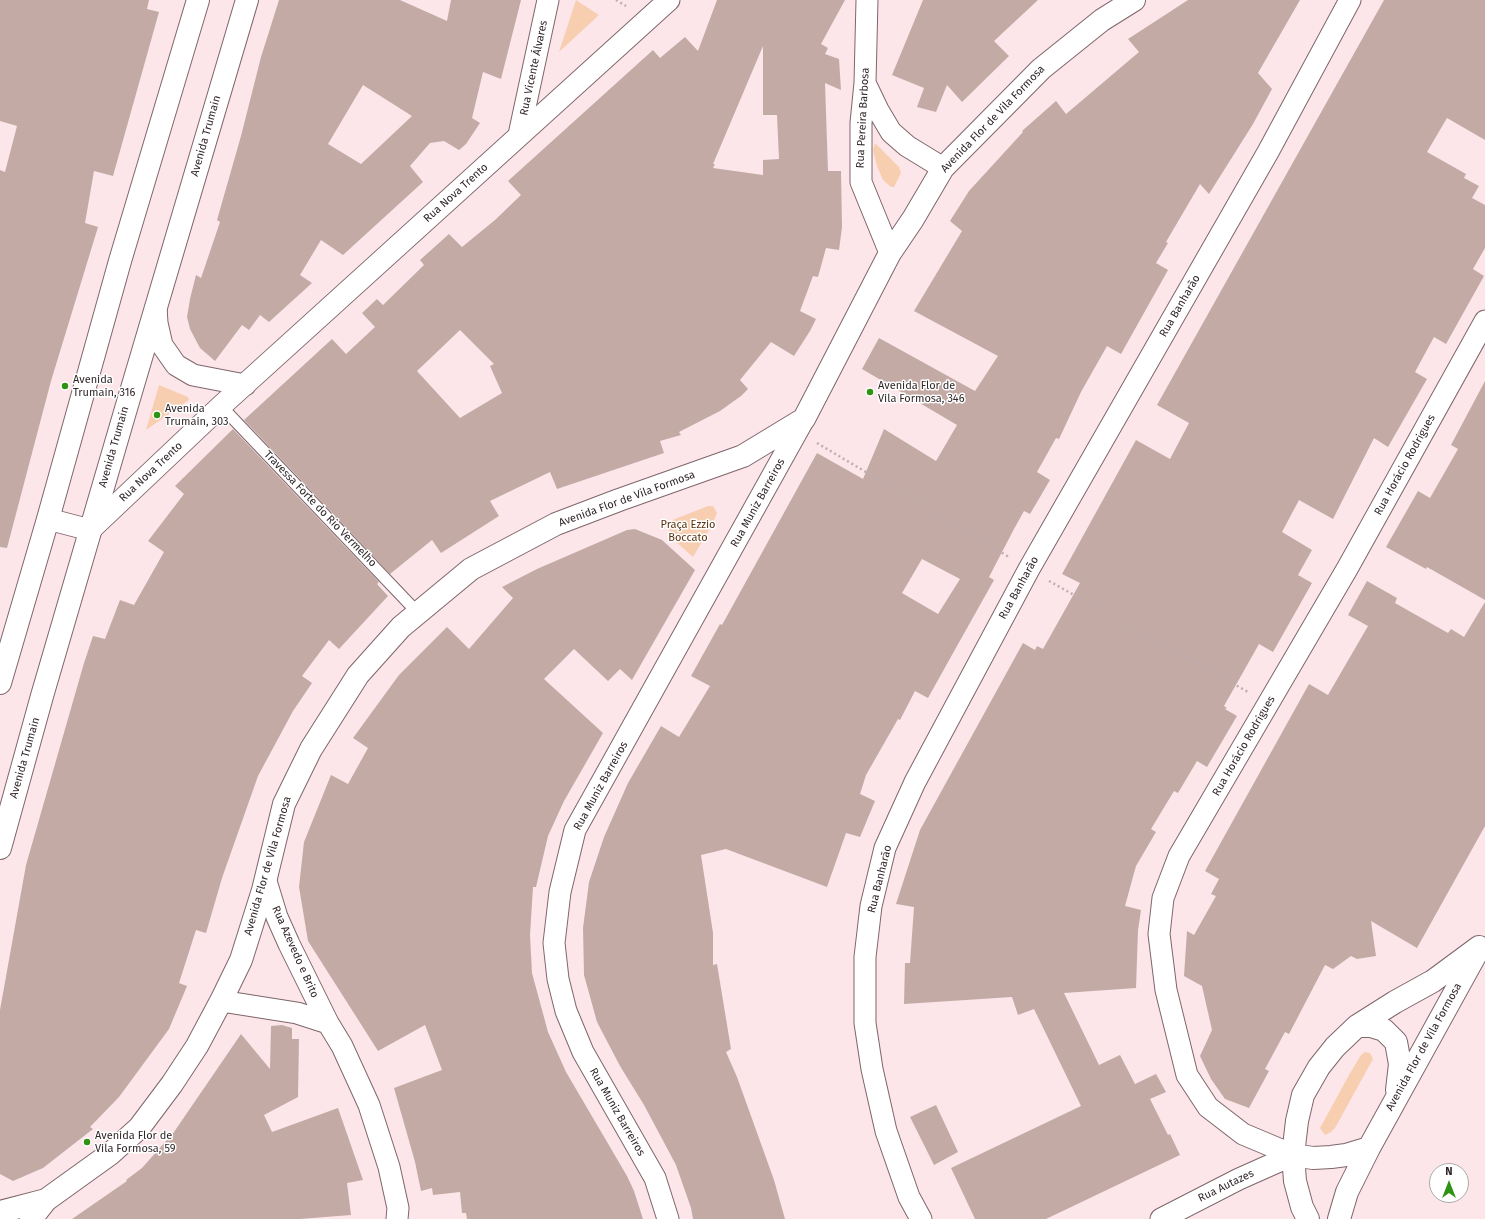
<!DOCTYPE html>
<html>
<head>
<meta charset="utf-8">
<style>
  body { margin:0 }
  #map { position:relative; width:1485px; height:1219px; overflow:hidden; background:#fce6ea; font-family:"Fira Sans",sans-serif }
  canvas { display:block }
  .north { position:absolute; left:1429px; top:1163px; width:40px; height:40px; box-sizing:border-box; background:#fff; border:1px solid #ada9a9; border-radius:50%; rotate:0deg; font-size:11px; font-weight:700; line-height:16px; text-align:center; color:#312729 }
  .north::after { content:''; display:block; margin:auto; width:14px; height:18px; background:#2e9214; clip-path:polygon(50% 0,100% 100%,50% 72%,0 100%) }
</style>
</head>
<body>
<div id="map">
<canvas width="1485" height="1219"></canvas>
<div class="north">N</div>
</div>
<script>
const g = document.querySelector('canvas').getContext('2d');
g.lineJoin = 'round';
function paint(path, color) {
  g.fillStyle = color;
  g.fill(path, 'evenodd');
}
function shape(rows) {
  const path = new Path2D();
  for (const r of rows) {
    path.moveTo(r[0], r[1]);
    for (let i = 2; i < r.length; i += 2) path.lineTo(r[i], r[i + 1]);
  }
  return path;
}
function stroke(path, color, width, dash) {
  g.strokeStyle = color;
  g.lineWidth = width;
  g.lineCap = dash ? 'butt' : 'round';
  g.setLineDash(dash || []);
  g.stroke(path);
}
function label(font, color, halo, rows, align = 'center') {
  g.font = font + ' "Fira Sans",sans-serif';
  g.lineWidth = 3;
  g.setLineDash([]);
  g.textBaseline = 'middle';
  g.strokeStyle = halo;
  g.fillStyle = color;
  for (const [text, x, y, turn = 0] of rows) {
    g.save();
    g.translate(x, y);
    g.rotate((+turn || 0) * Math.PI / 180);
    g.textAlign = isNaN(turn) ? turn : align;
    if (halo) g.strokeText(text, 0, 0);
    g.fillText(text, 0, 0);
    g.restore();
  }
}
const green = shape([
  [576,0,599,15,559,52],
  [875,143,899,167,901,173,894,187,891,187,883,180,877,166,873,150],
  [159,385,188,397,189,400,146,430],
  [708,506,713,506,717,513,712,525,693,557,674,540,665,523],
  [1365,1052,1370,1053,1373,1059,1335,1128,1331,1132,1325,1135,1320,1128,1349,1075,1361,1055]
]);
const building = shape([
  [0,0,149,0,147,9,159,12,113,176,94,171,85,223,98,227,51,381,7,548,0,547,0,170,5,172,17,126,0,121],
  [279,0,400,0,447,21,451,0,521,0,501,79,483,72,472,118,480,123,466,144,459,150,444,141,430,143,410,166,423,182,343,255,321,240,300,275,312,283,269,322,260,315,249,330,242,325,215,361,200,348,190,329,187,317,190,299,196,275,201,278,220,222,217,220,241,136,261,57],
  [363,85,412,116,361,164,328,144],
  [717,0,845,0,821,44,828,48,825,54,839,59,841,90,825,83,828,171,841,171,842,227,839,250,826,248,818,277,813,276,800,311,816,319,810,331,794,356,771,342,740,380,748,389,741,396,720,411,679,432,681,435,660,441,664,453,557,489,550,472,490,501,499,516,441,553,432,540,390,574,244,420,332,339,346,354,375,327,362,313,377,299,383,305,424,265,420,260,449,234,462,247,495,220,521,195,508,181,653,50,660,58,685,37,698,51],
  [763,46,763,115,777,115,779,159,763,160,763,175,713,168,715,164,713,164],
  [460,330,494,364,490,366,502,393,460,418,417,371],
  [923,0,1038,0,994,41,1009,56,962,102,947,85,936,112,917,107,924,88,892,75],
  [1188,0,1300,0,1258,73,1272,89,1253,124,1209,194,1200,184,1166,242,1168,243,1156,263,1168,270,1163,279,1121,354,1107,346,1081,392,1059,439,1056,438,1037,472,1050,480,1030,514,1024,511,1014,529,989,577,994,580,957,646,928,698,915,691,900,720,898,719,866,775,860,794,875,801,860,837,846,833,827,887,726,849,701,855,713,933,713,965,717,964,731,1049,726,1052,737,1077,774,1180,785,1219,693,1219,691,1208,676,1165,644,1105,620,1066,597,1022,584,975,583,928,589,882,604,837,628,783,661,726,679,737,710,686,691,676,720,624,722,625,817,453,863,479,884,429,936,461,957,425,862,369,879,338,975,391,998,356,914,311,962,231,950,221,969,191,1023,132,1022,131,1056,101,1066,114,1139,52,1128,39],
  [922,559,960,579,938,614,902,593],
  [1384,0,1485,0,1485,140,1447,118,1427,152,1466,174,1464,178,1479,186,1472,198,1485,205,1485,248,1473,269,1484,276,1446,344,1434,337,1415,372,1427,379,1388,447,1374,438,1333,519,1299,500,1282,532,1312,550,1298,575,1312,583,1273,652,1259,644,1224,706,1227,708,1225,709,1237,716,1207,767,1197,761,1178,793,1174,791,1151,829,1156,832,1136,866,1125,906,1141,910,1138,930,1136,988,1064,993,1099,1065,1120,1055,1135,1084,1156,1074,1166,1092,1150,1099,1168,1135,1170,1134,1180,1155,1046,1219,975,1219,951,1168,1081,1106,1034,1009,1018,1015,1012,997,904,1004,905,963,910,963,914,907,896,904,920,830,1023,643,1035,650,1037,646,1043,649,1080,583,1062,574,1136,440,1170,459,1189,423,1157,405],
  [1485,381,1485,600,1427,567,1426,569,1386,547,1418,491,1430,498,1458,449,1451,445],
  [233,429,379,582,377,584,388,596,339,649,329,640,302,676,312,683,293,711,258,776,222,878,206,933,196,930,179,983,187,986,169,1029,119,1097,90,1127,93,1129,43,1168,13,1181,0,1174,0,1010,26,865,84,663,93,636,105,639,120,600,134,605,164,552,148,541,184,494,175,486],
  [635,529,662,540,695,570,632,680,620,669,608,681,574,649,544,679,603,733,564,801,548,836,536,887,533,887,530,935,532,973,548,1032,566,1072,627,1176,634,1191,643,1219,467,1219,466,1213,462,1213,460,1192,433,1195,432,1188,421,1191,415,1162,394,1088,442,1070,425,1025,378,1051,308,941,299,887,304,842,331,775,348,784,368,748,353,738,399,675,447,627,469,649,513,598,502,587,537,569,627,530],
  [1367,581,1397,598,1395,603,1448,633,1451,629,1464,637,1485,602,1485,826,1417,948,1371,921,1376,956,1357,959,1351,956,1333,969,1325,965,1289,1034,1285,1032,1265,1069,1269,1071,1249,1108,1225,1099,1211,1079,1200,1056,1212,1030,1202,986,1184,976,1187,931,1194,935,1216,896,1211,894,1219,879,1205,871,1309,684,1328,695,1368,626,1348,615],
  [282,1025,292,1028,292,1039,299,1039,298,1097,264,1115,272,1132,338,1108,363,1180,347,1183,351,1215,300,1219,72,1219,127,1181,126,1180,142,1168,174,1132,241,1034,270,1069,271,1026],
  [936,1105,958,1152,934,1165,910,1117]
]);
const path = shape([
  [616,0,626,6],
  [817,443,1009,557],
  [1049,581,1248,692]
]);
const service = shape([
  [221,406,418,613]
]);
const minor = shape([
  [867,0,865,83,861,123,861,182,890,253],
  [865,83,878,110,891,132,907,146,943,168],
  [519,135,548,0],
  [156,307,157,323,162,345,176,365,193,375,245,385],
  [48,519,90,530,221,406,669,0],
  [266,881,277,917,289,944,328,1023,342,1046,369,1105,389,1167,398,1208,397,1219],
  [221,1001,297,1013,328,1023],
  [1293,1155,1243,1134,1208,1107,1187,1075,1166,990,1159,934,1163,898,1179,856,1347,569,1485,321],
  [668,1219,655,1178,583,1052,566,1011,558,979,554,943,560,892,575,830,804,419],
  [921,1219,909,1197,886,1131,872,1069,865,1023,865,957,871,906,885,848,915,782,1029,569,1268,152,1350,0],
  [1161,1219,1239,1179,1293,1155]
]);
const tertiary = shape([
  [1357,1026,1371,1026,1384,1030,1396,1042,1400,1064,1397,1090],
  [1293,1155,1313,1158,1331,1157,1346,1155,1369,1148],
  [0,1212,46,1200],
  [31,1219,46,1200,110,1154,139,1128,172,1084,197,1046,221,1001,241,960,263,890,284,804,311,749,358,675,401,627,471,569,556,524,619,500,743,456,804,419,890,253,913,219,943,168,1041,69,1102,20,1134,0],
  [1308,1219,1302,1207,1295,1181,1293,1155,1297,1121,1303,1095,1319,1067,1335,1047,1357,1026,1395,1002,1433,981,1479,947],
  [1339,1219,1347,1192,1369,1148,1476,954]
]);
const secondary = shape([
  [0,683,48,519,120,261,198,0],
  [0,848,42,696,125,412,247,0]
]);
const markers = [
  [65,386,4,"#2e9214"],
  [870,392,4,"#2e9214"],
  [157,415,4,"#2e9214"],
  [87,1142,4,"#2e9214"]
];
const streetNames = [
  ["Rua Vicente Álvares",534,68,-78],
  ["Rua Pereira Barbosa",863,118,-87],
  ["Avenida Flor de Vila Formosa",993,119,-46],
  ["Avenida Trumain",206,136,-74],
  ["Rua Nova Trento",456,193,-42],
  ["Rua Banharão",1180,306,-60],
  ["Avenida Trumain",114,447,-74],
  ["Rua Horácio Rodrigues",1405,465,-61],
  ["Rua Nova Trento",151,472,-43],
  ["Avenida Flor de Vila Formosa",627,499,-20],
  ["Rua Muniz Barreiros",758,503,-61],
  ["Travessa Forte do Rio Vermelho",320,509,46],
  ["Rua Banharão",1019,588,-61],
  ["Rua Horácio Rodrigues",1244,746,-60],
  ["Avenida Trumain",25,758,-74],
  ["Rua Muniz Barreiros",601,786,-61],
  ["Avenida Flor de Vila Formosa",268,866,-74],
  ["Rua Banharão",880,879,-76],
  ["Rua Azevedo e Brito",295,952,66],
  ["Avenida Flor de Vila Formosa",1424,1047,-61],
  ["Rua Muniz Barreiros",617,1112,60],
  ["Rua Autazes",1226,1186,-26]
];
const poiNames = [
  ["Avenida",73,380],
  ["Trumain, 316",73,393],
  ["Avenida Flor de",878,386],
  ["Vila Formosa, 346",878,399],
  ["Avenida",165,409],
  ["Trumain, 303",165,422],
  ["Avenida Flor de",95,1136],
  ["Vila Formosa, 59",95,1149]
];
const parkNames = [
  ["Praça Ezzio",688,525],
  ["Boccato",688,538]
];
paint(green, '#f7ceaf');
paint(building, '#c3aaa5');
stroke(service, '#7e666b', 13);
stroke(minor, '#7e666b', 23);
stroke(tertiary, '#7e666b', 24);
stroke(secondary, '#7e666b', 24);
stroke(path, '#bfadb0', 2.5, [2, 3]);
stroke(service, '#fff', 11);
stroke(minor, '#fff', 21);
stroke(tertiary, '#fff', 22);
stroke(secondary, '#fff', 22);
for (const [x, y, r, color] of markers) {
  const dot = new Path2D();
  dot.arc(x, y, r, 0, 2 * Math.PI);
  g.fillStyle = color;
  g.fill(dot);
  stroke(dot, '#fff', 1.5);
}
label('11px', '#312729', '#fff', streetNames);
label('11px', '#312729', '#fff', poiNames, 'left');
label('11px', '#5a330f', '#fff', parkNames);
</script>
</body>
</html>
